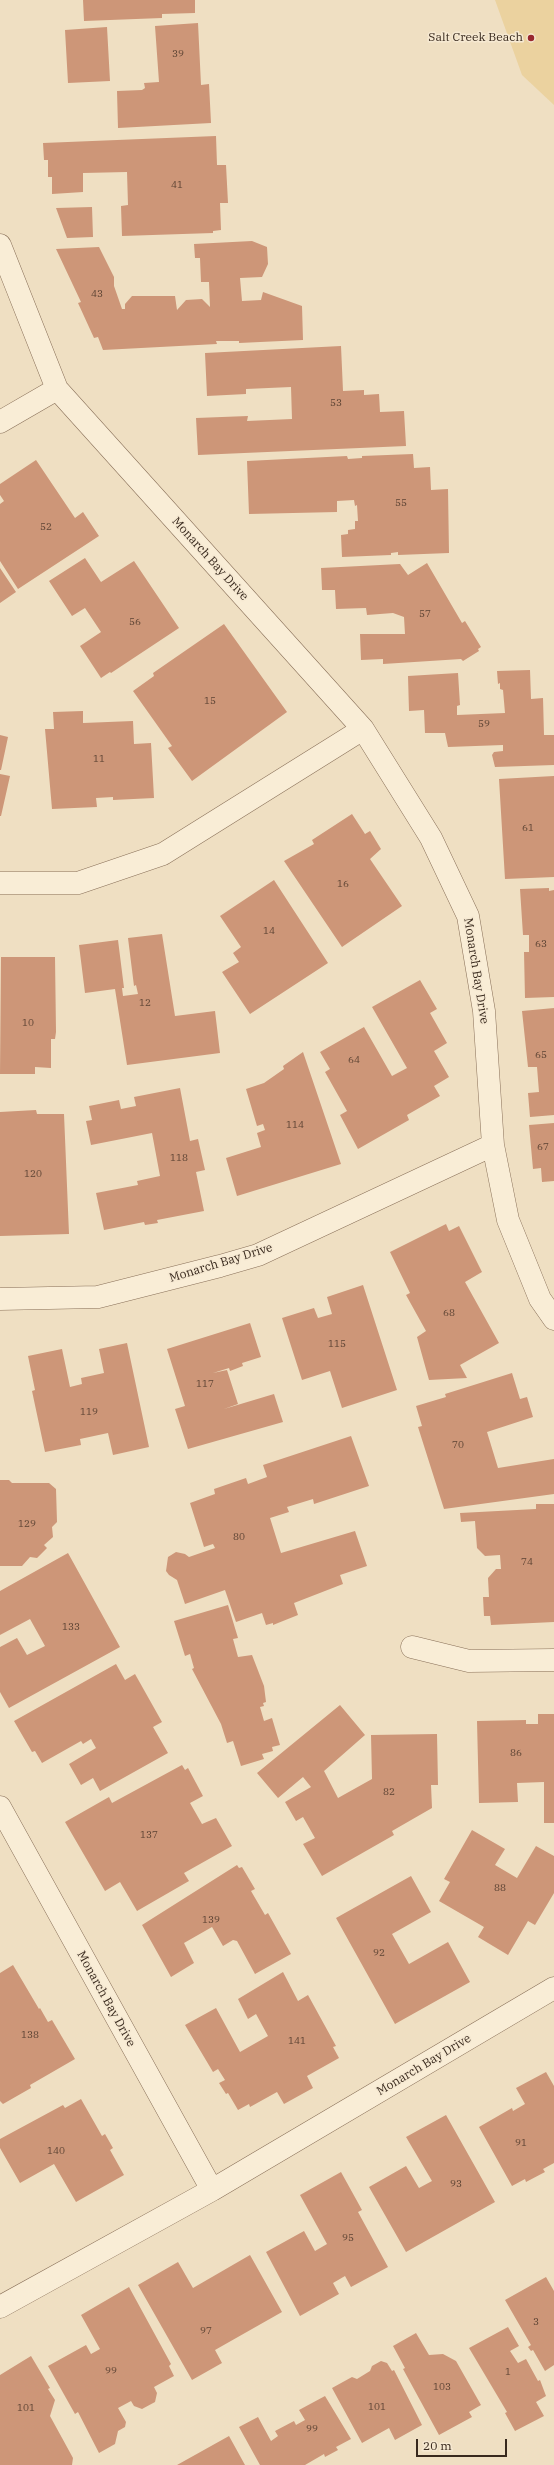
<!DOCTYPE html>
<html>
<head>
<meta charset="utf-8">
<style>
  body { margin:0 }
  #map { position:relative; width:554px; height:2465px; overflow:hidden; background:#efdfc2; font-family:"IBM Plex Serif",serif }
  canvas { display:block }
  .scale { position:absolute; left:416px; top:2439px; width:91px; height:18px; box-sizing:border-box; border:2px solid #38291d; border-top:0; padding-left:5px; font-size:12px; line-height:14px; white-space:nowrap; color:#38291d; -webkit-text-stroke:3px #f6e9d2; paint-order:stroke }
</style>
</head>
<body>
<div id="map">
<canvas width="554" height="2465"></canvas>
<div class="scale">20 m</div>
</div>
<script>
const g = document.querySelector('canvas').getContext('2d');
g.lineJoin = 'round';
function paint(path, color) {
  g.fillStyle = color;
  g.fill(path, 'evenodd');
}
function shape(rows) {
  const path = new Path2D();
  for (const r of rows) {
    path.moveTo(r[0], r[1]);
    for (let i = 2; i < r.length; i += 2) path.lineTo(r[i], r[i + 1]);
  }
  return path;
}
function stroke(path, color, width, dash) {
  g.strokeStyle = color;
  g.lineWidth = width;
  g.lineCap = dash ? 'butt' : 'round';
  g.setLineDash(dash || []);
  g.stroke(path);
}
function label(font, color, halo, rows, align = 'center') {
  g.font = font + ' "IBM Plex Serif",serif';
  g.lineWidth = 3;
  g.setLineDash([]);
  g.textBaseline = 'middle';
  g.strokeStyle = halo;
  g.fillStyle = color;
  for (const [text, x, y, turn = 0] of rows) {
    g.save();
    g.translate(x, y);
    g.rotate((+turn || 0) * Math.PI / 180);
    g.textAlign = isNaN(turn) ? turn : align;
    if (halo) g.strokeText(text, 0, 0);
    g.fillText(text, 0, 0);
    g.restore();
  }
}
const sand = shape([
  [495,0,554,0,554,105,522,75]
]);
const building = shape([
  [83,0,195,0,195,13,162,14,162,18,84,21],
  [198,23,201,85,209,84,211,123,118,128,117,91,142,90,145,88,144,83,159,82,155,26],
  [107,27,110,81,68,83,65,30],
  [216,136,217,165,226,165,228,203,220,203,221,230,213,231,213,233,122,236,121,206,128,205,127,172,83,173,83,192,52,194,52,177,48,177,48,160,44,160,43,143],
  [92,207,93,237,67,238,56,208],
  [252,241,267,247,268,264,262,277,240,278,242,301,261,300,263,292,302,306,303,340,239,343,239,341,216,341,217,344,103,350,98,337,94,338,78,303,81,302,56,249,99,247,114,277,114,286,122,309,125,309,125,304,132,296,175,296,177,310,186,300,202,299,210,307,209,282,201,282,200,258,195,258,194,244],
  [341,346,343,391,364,390,364,395,379,394,380,412,404,411,406,446,198,455,196,418,248,416,247,421,292,419,291,387,246,389,246,394,207,396,205,353],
  [413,454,414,468,430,467,431,490,448,489,449,553,398,555,398,552,391,553,391,555,342,557,341,535,348,534,348,530,355,529,355,521,358,521,357,505,355,506,354,500,337,501,337,512,249,514,247,461,347,456,348,459,362,458,362,456],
  [36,460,75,518,83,512,99,536,18,589,0,561,0,504,4,501,0,495,0,484],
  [85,558,101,582,134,561,179,628,111,673,110,672,101,678,80,646,101,632,85,608,72,616,49,581],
  [427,563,462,623,465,621,481,647,478,649,479,651,463,661,461,659,383,664,383,659,361,660,360,634,405,634,404,617,393,613,367,615,366,608,336,609,335,590,322,590,321,568,400,564,408,575],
  [0,568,16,592,0,603],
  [224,624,287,712,192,781,168,748,172,746,133,691,154,676,153,673],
  [530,670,531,699,543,698,544,735,554,735,554,765,495,767,492,755,494,752,503,751,503,745,448,747,445,733,425,733,424,710,409,711,408,676,458,673,460,705,457,706,457,715,505,713,503,690,500,689,500,683,498,684,497,671],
  [83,711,83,723,133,721,134,744,151,743,154,798,113,800,113,797,96,798,97,807,52,809,45,729,54,729,53,712],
  [0,735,8,737,1,770,0,770],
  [0,774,10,776,1,816,0,816],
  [554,776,554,877,505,879,499,779],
  [352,814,365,834,370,831,381,849,370,859,402,906,342,947,284,861,314,844,312,840],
  [274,880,328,963,250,1014,222,972,239,962,233,953,241,947,220,916],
  [549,888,549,891,554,890,554,997,525,998,524,952,529,952,529,935,523,935,520,889],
  [162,934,175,1016,215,1011,220,1053,127,1065,115,989,85,993,79,945,118,940,124,988,122,988,123,996,138,994,136,985,134,986,128,938],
  [1,957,55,957,56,1032,55,1039,51,1039,51,1068,35,1067,35,1074,0,1074],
  [420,980,437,1009,430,1013,447,1043,434,1051,449,1077,434,1086,440,1096,407,1115,409,1120,358,1149,340,1115,347,1111,325,1072,330,1069,320,1052,364,1027,392,1076,407,1068,372,1007],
  [554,1008,554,1115,530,1117,528,1093,539,1092,537,1067,528,1067,522,1011],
  [303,1052,341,1164,237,1196,226,1158,261,1147,257,1133,265,1130,263,1124,257,1126,246,1089,264,1083,284,1069,283,1066],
  [180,1088,190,1141,198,1139,205,1170,196,1172,204,1211,157,1220,158,1223,145,1225,144,1222,104,1230,96,1193,138,1185,137,1181,160,1176,152,1133,91,1145,86,1121,92,1120,89,1106,119,1100,121,1109,136,1106,134,1097],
  [36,1110,37,1114,64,1114,69,1234,0,1236,0,1112],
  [554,1123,554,1181,542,1182,541,1168,533,1169,529,1125],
  [446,1224,449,1231,459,1226,482,1272,465,1282,499,1343,460,1365,467,1378,429,1380,417,1337,426,1331,406,1295,410,1293,390,1252],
  [363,1285,397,1390,342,1408,330,1371,302,1380,282,1318,314,1308,318,1318,332,1314,327,1297],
  [250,1323,261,1357,242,1363,243,1366,230,1371,229,1368,213,1373,227,1370,238,1404,224,1409,274,1394,283,1422,188,1449,175,1409,185,1406,167,1349],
  [127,1343,149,1447,113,1455,108,1433,80,1439,81,1445,45,1452,32,1391,35,1390,28,1356,62,1349,70,1387,82,1384,81,1378,104,1373,99,1349],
  [512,1373,520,1399,527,1397,533,1417,487,1432,498,1468,554,1459,554,1494,444,1509,418,1427,422,1426,416,1406,446,1397,445,1394],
  [351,1436,369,1486,314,1504,313,1499,287,1507,289,1512,270,1518,281,1553,355,1531,367,1566,340,1575,343,1584,294,1603,298,1615,273,1625,273,1623,266,1625,262,1613,236,1622,225,1590,185,1604,177,1580,169,1575,166,1571,168,1557,176,1552,185,1554,189,1557,215,1548,213,1544,204,1547,190,1503,215,1494,214,1489,246,1478,248,1484,267,1477,263,1465],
  [0,1480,9,1480,12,1483,49,1483,56,1489,57,1522,52,1527,53,1537,44,1545,47,1548,37,1558,30,1557,22,1566,0,1566],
  [536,1504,554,1504,554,1622,491,1625,490,1616,484,1616,483,1597,489,1597,488,1578,496,1569,501,1569,500,1555,485,1556,477,1548,475,1521,461,1522,460,1513,536,1509],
  [68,1553,120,1647,9,1708,0,1692,0,1647,17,1638,27,1655,45,1646,30,1619,0,1635,0,1591],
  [228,1605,238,1638,233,1639,238,1657,252,1655,264,1686,266,1702,263,1703,264,1706,260,1707,264,1721,272,1718,280,1745,272,1747,273,1751,262,1754,264,1759,241,1766,233,1741,227,1743,221,1724,192,1669,194,1668,190,1654,185,1656,174,1621],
  [116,1664,125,1680,135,1674,162,1722,153,1727,168,1753,100,1791,93,1778,81,1785,69,1764,96,1748,91,1739,83,1744,81,1741,42,1763,35,1751,32,1752,14,1721],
  [340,1705,365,1735,324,1771,338,1798,372,1779,371,1735,437,1734,438,1785,431,1785,432,1808,392,1831,394,1835,322,1876,303,1844,315,1838,303,1817,296,1821,285,1802,311,1787,303,1777,278,1798,257,1773],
  [538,1714,554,1714,554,1823,544,1823,544,1782,517,1783,518,1802,479,1803,477,1721,526,1720,526,1724,538,1724],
  [182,1765,185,1770,188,1768,203,1796,190,1803,202,1824,216,1818,232,1846,184,1873,189,1881,137,1911,120,1882,105,1891,65,1822,109,1797,112,1803],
  [472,1830,505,1849,495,1865,517,1878,536,1846,554,1856,554,1893,535,1925,528,1921,508,1955,478,1937,484,1927,439,1901,450,1882,444,1879],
  [237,1865,239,1868,242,1867,255,1889,251,1891,265,1915,268,1913,291,1954,255,1974,237,1941,233,1940,223,1946,212,1927,184,1943,194,1963,171,1977,142,1925],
  [411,1876,431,1912,392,1934,409,1964,448,1942,470,1982,395,2024,336,1918],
  [13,1965,39,2009,40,2008,48,2022,52,2020,75,2059,30,2085,31,2088,3,2104,0,2101,0,1973],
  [283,1972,298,2001,308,1995,336,2046,333,2047,339,2058,307,2076,313,2088,284,2104,277,2092,250,2107,249,2104,238,2110,228,2093,226,2094,219,2083,225,2080,218,2069,213,2072,185,2025,216,2008,240,2052,268,2036,256,2014,248,2019,238,1999],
  [546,2072,554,2086,554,2163,543,2169,545,2172,526,2182,525,2179,512,2186,479,2127,512,2108,513,2111,525,2104,516,2088],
  [81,2099,102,2136,105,2134,113,2148,110,2150,124,2175,76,2202,54,2164,20,2183,0,2148,0,2139,63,2105,65,2108],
  [446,2115,495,2202,406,2252,369,2187,406,2166,419,2188,432,2181,406,2137],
  [341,2172,362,2210,358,2212,388,2267,351,2287,345,2276,333,2283,339,2294,300,2316,266,2252,304,2231,315,2251,327,2244,300,2195],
  [250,2255,282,2312,215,2350,222,2363,192,2380,138,2285,178,2262,193,2288],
  [546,2277,554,2291,554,2365,545,2371,533,2350,531,2351,528,2347,531,2345,505,2300],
  [129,2287,171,2364,169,2366,174,2376,154,2387,157,2393,155,2402,142,2409,134,2406,131,2401,118,2408,126,2422,125,2427,118,2431,115,2444,99,2453,78,2412,75,2414,48,2366,86,2345,91,2354,100,2349,81,2315],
  [508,2327,519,2346,510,2351,518,2363,526,2359,538,2381,540,2380,546,2396,536,2402,544,2416,515,2431,505,2413,507,2412,469,2348],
  [416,2333,429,2355,443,2354,456,2361,481,2405,469,2412,472,2417,439,2435,403,2369,405,2368,393,2346],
  [31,2356,50,2388,48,2389,55,2400,50,2416,73,2458,72,2465,0,2465,0,2375],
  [381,2361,387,2363,392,2371,394,2370,422,2425,395,2440,389,2428,362,2443,332,2388,352,2377,357,2379,370,2371,372,2366],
  [325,2396,351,2439,336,2447,338,2450,325,2457,324,2454,305,2465,260,2465,239,2427,258,2417,271,2441,278,2436,275,2431,294,2421,296,2425,305,2420,299,2410],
  [229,2436,245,2465,177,2465]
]);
const minor = shape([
  [0,245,57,389,363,729,431,838,468,916,484,1011,493,1145,508,1220,540,1299,554,1319],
  [0,422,57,389],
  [0,883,78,883,163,854,363,729],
  [0,1299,98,1297,220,1266,258,1255,493,1145],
  [412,1647,469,1661,554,1660],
  [0,1807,212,2190],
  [0,2307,212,2190,554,1988]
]);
const markers = [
  [531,38,4,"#99282f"]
];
const numberNames = [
  ["39",178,54],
  ["41",177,185],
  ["43",97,294],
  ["53",336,403],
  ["55",401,503],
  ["52",46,527],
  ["57",425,614],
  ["56",135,622],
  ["15",210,701],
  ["59",484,724],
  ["11",99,759],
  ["61",528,828],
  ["16",343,884],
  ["14",269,931],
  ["63",541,944],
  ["12",145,1003],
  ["10",28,1023],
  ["65",541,1055],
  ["64",354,1060],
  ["114",295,1125],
  ["67",543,1147],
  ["118",179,1158],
  ["120",33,1174],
  ["68",449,1313],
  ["115",337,1344],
  ["117",205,1384],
  ["119",89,1412],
  ["70",458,1445],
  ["129",27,1524],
  ["80",239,1537],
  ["74",527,1562],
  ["133",71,1627],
  ["86",516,1753],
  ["82",389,1792],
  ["137",149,1835],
  ["88",500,1888],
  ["139",211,1920],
  ["92",379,1953],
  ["138",30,2035],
  ["141",297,2041],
  ["91",521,2143],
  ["140",56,2151],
  ["93",456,2184],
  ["95",348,2238],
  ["3",536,2322],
  ["97",206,2331],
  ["99",111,2371],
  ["1",508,2372],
  ["103",442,2387],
  ["101",377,2407],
  ["101",26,2408],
  ["99",312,2429]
];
const poiNames = [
  ["Salt Creek Beach",523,38]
];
const streetNames = [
  ["Monarch Bay Drive",210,559,48],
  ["Monarch Bay Drive",476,971,81],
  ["Monarch Bay Drive",221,1263,-17],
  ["Monarch Bay Drive",106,1999,61],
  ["Monarch Bay Drive",424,2065,-31]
];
paint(sand, '#ebd29f');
paint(building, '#cd9678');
stroke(minor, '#897059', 23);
stroke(minor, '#f9edd6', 22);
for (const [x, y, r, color] of markers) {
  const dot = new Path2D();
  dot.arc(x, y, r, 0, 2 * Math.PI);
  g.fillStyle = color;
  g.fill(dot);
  stroke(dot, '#f6e9d2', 1.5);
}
label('10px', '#5d4434', null, numberNames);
label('12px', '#38291d', '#f6e9d2', poiNames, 'right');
label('12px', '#38291d', '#f6e9d2', streetNames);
</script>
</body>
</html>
